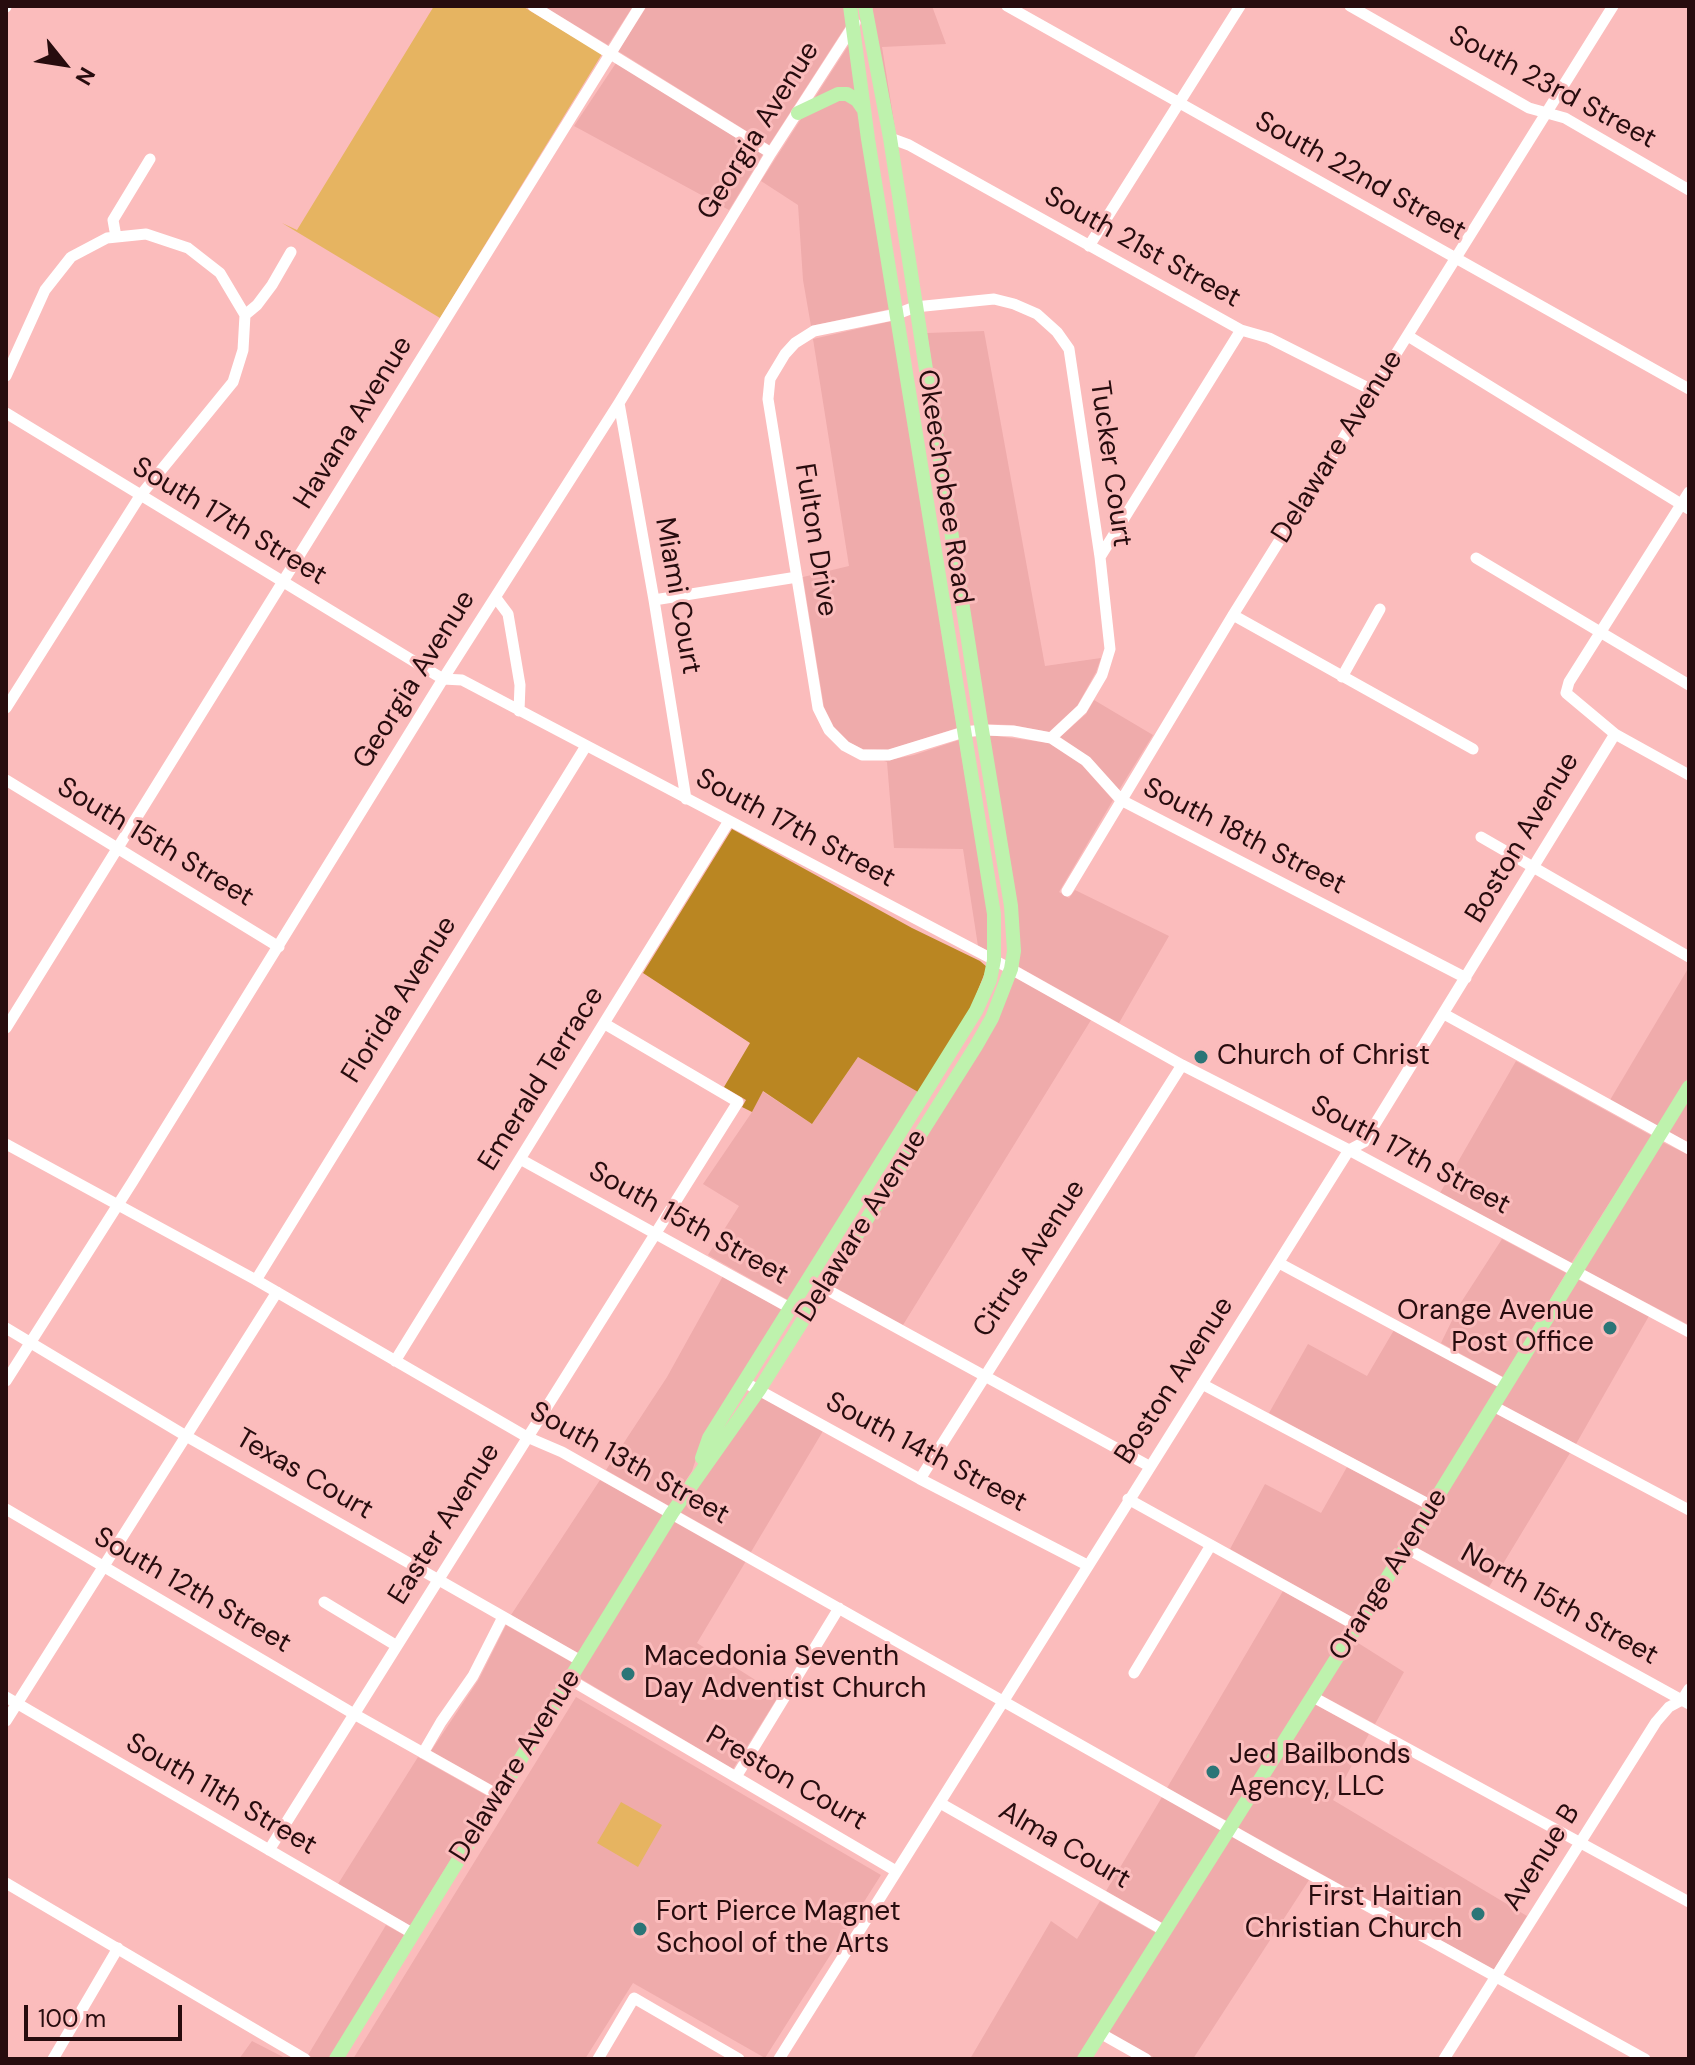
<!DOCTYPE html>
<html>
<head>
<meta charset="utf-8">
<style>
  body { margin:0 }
  #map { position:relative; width:1695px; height:2065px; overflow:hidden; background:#fbbcbc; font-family:"DM Sans",sans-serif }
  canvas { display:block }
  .frame { position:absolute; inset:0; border:8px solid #270c0e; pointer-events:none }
  .north { position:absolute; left:24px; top:24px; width:80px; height:80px; -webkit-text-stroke:6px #fbbcbc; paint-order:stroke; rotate:120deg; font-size:22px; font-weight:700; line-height:32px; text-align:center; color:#270c0e }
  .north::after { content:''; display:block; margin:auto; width:28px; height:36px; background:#270c0e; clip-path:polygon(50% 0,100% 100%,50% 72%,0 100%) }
  .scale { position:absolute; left:24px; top:2005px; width:158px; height:36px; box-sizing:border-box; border:4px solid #270c0e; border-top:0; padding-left:10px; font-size:24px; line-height:28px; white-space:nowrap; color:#270c0e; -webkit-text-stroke:6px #fbbcbc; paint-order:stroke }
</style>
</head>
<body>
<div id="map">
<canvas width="1695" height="2065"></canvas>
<div class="frame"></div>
<div class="north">N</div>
<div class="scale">100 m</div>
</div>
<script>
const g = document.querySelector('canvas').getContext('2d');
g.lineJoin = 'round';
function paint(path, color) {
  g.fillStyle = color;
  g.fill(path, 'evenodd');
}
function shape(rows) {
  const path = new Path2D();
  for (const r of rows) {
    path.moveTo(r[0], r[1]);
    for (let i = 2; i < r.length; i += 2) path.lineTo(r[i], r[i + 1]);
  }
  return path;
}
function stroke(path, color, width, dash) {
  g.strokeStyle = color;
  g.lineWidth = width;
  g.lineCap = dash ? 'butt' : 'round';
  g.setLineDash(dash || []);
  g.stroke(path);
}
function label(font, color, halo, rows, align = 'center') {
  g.font = font + ' "DM Sans",sans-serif';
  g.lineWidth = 6;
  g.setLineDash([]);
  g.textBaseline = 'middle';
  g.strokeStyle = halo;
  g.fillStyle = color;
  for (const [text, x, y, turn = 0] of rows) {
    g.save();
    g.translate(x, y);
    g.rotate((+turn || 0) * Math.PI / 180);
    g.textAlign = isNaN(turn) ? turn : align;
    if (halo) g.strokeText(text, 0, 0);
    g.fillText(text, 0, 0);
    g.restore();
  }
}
const built = shape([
  [543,6,633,6,608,45],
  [647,6,844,6,847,24,769,145,618,51],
  [874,6,932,6,946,44,882,47,896,134,872,10],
  [850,43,890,309,811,326,803,280,798,205,761,181],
  [616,63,763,154,729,210,574,126],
  [892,321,957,728,888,750,863,749,848,742,834,727,824,707,803,577,849,566,813,339],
  [984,331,1045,666,1101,658,1096,672,1077,706,1049,732,1012,725,987,724,927,333],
  [1094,700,1153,735,1119,790,1090,758,1060,737,1086,714],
  [989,735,1049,743,1082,765,1113,800,1059,892,1069,898,1075,890,1169,936,1119,1023,1019,967],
  [959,740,988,914,989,951,978,946,963,849,894,848,887,762,884,761,914,755],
  [1689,967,1689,1076,1658,1127,1610,1100],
  [1015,977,1091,1020,903,1325,832,1286,997,1021],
  [858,1057,918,1092,788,1300,708,1255,739,1206,703,1184,752,1112,762,1091,812,1124],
  [1516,1061,1652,1136,1571,1263,1440,1193],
  [1689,1099,1689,1143,1668,1132],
  [1662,1142,1689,1155,1689,1325,1582,1269],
  [1502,1239,1566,1273,1503,1377,1441,1343,1460,1304],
  [723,1276,782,1310,704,1435,692,1471,669,1506,606,1470,667,1377],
  [1577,1279,1649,1316,1576,1444,1501,1404],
  [1394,1330,1498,1386,1429,1499,1269,1413,1308,1344,1367,1376],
  [761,1397,823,1431,751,1552,680,1512],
  [1496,1413,1570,1453,1489,1587,1414,1546],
  [1347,1467,1424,1508,1355,1619,1230,1549,1265,1484,1321,1513],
  [600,1480,664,1515,578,1653,511,1615],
  [674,1521,746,1561,697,1643,779,1695,733,1769,578,1677],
  [1283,1591,1349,1628,1227,1821,1167,1788],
  [506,1625,573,1663,495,1787,431,1751,479,1679],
  [1355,1641,1404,1672,1375,1724,1321,1695],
  [576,1697,881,1875,765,2058,633,1983,585,2059,353,2059],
  [1315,1704,1369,1734,1333,1800,1527,1916,1494,1970,1237,1827],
  [418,1757,489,1797,410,1926,338,1884],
  [1162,1797,1221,1830,1162,1923,1106,1891],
  [1231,1836,1309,1880,1193,2059,1157,2059,1108,2032],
  [1100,1901,1156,1933,1077,2059,970,2059,1051,1921,1077,1939],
  [386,1925,404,1935,329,2059,315,2059,308,2055],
  [252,2041,287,2059,239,2059]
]);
const green = shape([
  [434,6,522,6,602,54,440,318,282,223,297,230],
  [621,1802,662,1825,638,1867,597,1843]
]);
const forest = shape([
  [732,829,912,928,980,961,987,967,971,1008,918,1092,858,1057,812,1124,763,1091,752,1112,742,1107,746,1100,724,1087,750,1043,643,973]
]);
const minor = shape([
  [533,6,771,153],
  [1007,6,1689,389],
  [1350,6,1529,108,1565,118,1689,190],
  [6,7,6,6],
  [890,138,909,145,1241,330,1269,338,1374,391],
  [116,237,113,220,150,159],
  [1089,246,1240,6],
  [245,315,257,305,272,285,291,252],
  [1408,336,1689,509],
  [6,376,45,290,71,257,107,238,146,234,188,248,220,273,245,315,243,350,233,382,140,496,6,708],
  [619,403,654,600,686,799],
  [6,413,443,679,462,680,1011,969,1182,1065,1349,1150,1689,1332],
  [1689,492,1569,682,1566,693,1615,734,1689,775],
  [1100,557,1241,330],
  [1476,558,1689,685],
  [496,598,508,614,520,685,519,711],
  [654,600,797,577],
  [1233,615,1473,749],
  [1342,677,1380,609],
  [1051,738,1082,709,1102,675,1110,649,1100,557,1069,349,1057,332,1037,314,1014,304,994,299,915,307,897,314,814,331,795,343,785,354,770,379,768,399,818,708,829,730,845,746,862,755,889,755,964,732,982,730,1013,731,1051,738,1086,761,1121,800,1466,978],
  [6,780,279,947],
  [1481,837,1689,957],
  [1067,891,1233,615,1613,6],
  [1444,1014,1689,1149],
  [6,1028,640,6],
  [6,1144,256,1280,527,1437,562,1452,1277,1856,1645,2059],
  [520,1159,790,1308],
  [1279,1263,1506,1385],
  [256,1280,586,746],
  [824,1288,1149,1466],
  [6,1328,186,1436,581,1661],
  [395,1361,729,821],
  [6,1381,133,1181,443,679,619,403,771,153,855,23],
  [744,1382,920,1479,1087,1565],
  [1202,1384,1432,1506],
  [1493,1406,1689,1510],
  [920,1479,1182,1065],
  [1128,1499,1357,1626],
  [6,1509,354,1714,498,1795],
  [1406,1548,1689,1704],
  [324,1602,397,1646],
  [1134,1673,1211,1545],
  [569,1679,896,1871],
  [6,1697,412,1933],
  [1313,1697,1689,1902],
  [6,1721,277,1292],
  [423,1753,441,1722,473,1676,503,1617],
  [736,1777,839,1608],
  [940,1803,1165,1931],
  [269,1850,738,1102,605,1024],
  [6,1883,305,2059],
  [1100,2033,1146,2059],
  [53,2059,118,1948],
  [598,2059,634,1998,739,2059],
  [779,2059,1349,1150,1364,1142,1615,734],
  [1444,2059,1656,1722,1669,1707,1682,1700,1689,1689]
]);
const major = shape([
  [798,113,838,94,847,94,857,100,864,110],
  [702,1458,709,1438,976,1011,990,980,994,960,994,914,868,139,850,6],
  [336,2059,672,1513,759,1390,976,1046,992,1018,1011,969,1014,951,1011,906,982,730,890,138,865,6],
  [1084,2059,1396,1564,1689,1087]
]);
const markers = [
  [1201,1057,8,"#2b7577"],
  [1610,1328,8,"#2b7577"],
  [628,1674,8,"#2b7577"],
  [1213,1772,8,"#2b7577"],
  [1478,1914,8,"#2b7577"],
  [640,1929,8,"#2b7577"]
];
const streetNames = [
  ["South 23rd Street",1552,88,28],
  ["Georgia Avenue",759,131,-58],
  ["South 22nd Street",1360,177,29],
  ["South 21st Street",1142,248,29],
  ["Havana Avenue",354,423,-58],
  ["Delaware Avenue",1338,447,-58],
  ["Tucker Court",1110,464,82],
  ["Okeechobee Road",944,487,81],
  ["South 17th Street",229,522,31],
  ["Fulton Drive",815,540,81],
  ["Miami Court",677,596,80],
  ["Georgia Avenue",415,680,-58],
  ["South 17th Street",795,829,28],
  ["South 18th Street",1244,837,27],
  ["Boston Avenue",1523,838,-59],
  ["South 15th Street",155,843,31],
  ["Florida Avenue",400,1000,-58],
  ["Emerald Terrace",542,1079,-58],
  ["South 17th Street",1410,1156,28],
  ["South 15th Street",688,1224,29],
  ["Delaware Avenue",862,1226,-58],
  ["Citrus Avenue",1030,1259,-57],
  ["Boston Avenue",1175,1381,-57],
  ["South 14th Street",926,1453,28],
  ["South 13th Street",629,1464,29],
  ["Texas Court",304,1475,30],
  ["Easter Avenue",445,1524,-58],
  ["Orange Avenue",1389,1575,-58],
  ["South 12th Street",192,1591,30],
  ["North 15th Street",1559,1605,29],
  ["Delaware Avenue",516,1766,-58],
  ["Preston Court",786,1779,30],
  ["South 11th Street",221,1795,30],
  ["Alma Court",1064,1846,30],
  ["Avenue B",1542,1858,-58]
];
const poiNames = [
  ["Church of Christ",1217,1057],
  ["Orange Avenue",1594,1312,"right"],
  ["Post Office",1594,1344,"right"],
  ["Macedonia Seventh",644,1658],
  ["Day Adventist Church",644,1690],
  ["Jed Bailbonds",1229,1756],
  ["Agency, LLC",1229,1788],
  ["First Haitian",1462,1898,"right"],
  ["Christian Church",1462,1930,"right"],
  ["Fort Pierce Magnet",656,1913],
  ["School of the Arts",656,1945]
];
paint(built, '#efabab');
paint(green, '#e6b461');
paint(forest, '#ba8622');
stroke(minor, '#fff', 11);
stroke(major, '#bef2ad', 14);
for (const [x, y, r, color] of markers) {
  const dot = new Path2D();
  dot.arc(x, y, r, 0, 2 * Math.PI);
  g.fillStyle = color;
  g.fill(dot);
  stroke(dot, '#fbbcbc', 3);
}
label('28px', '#270c0e', '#fbbcbc', streetNames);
label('28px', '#270c0e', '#fbbcbc', poiNames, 'left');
</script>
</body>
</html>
